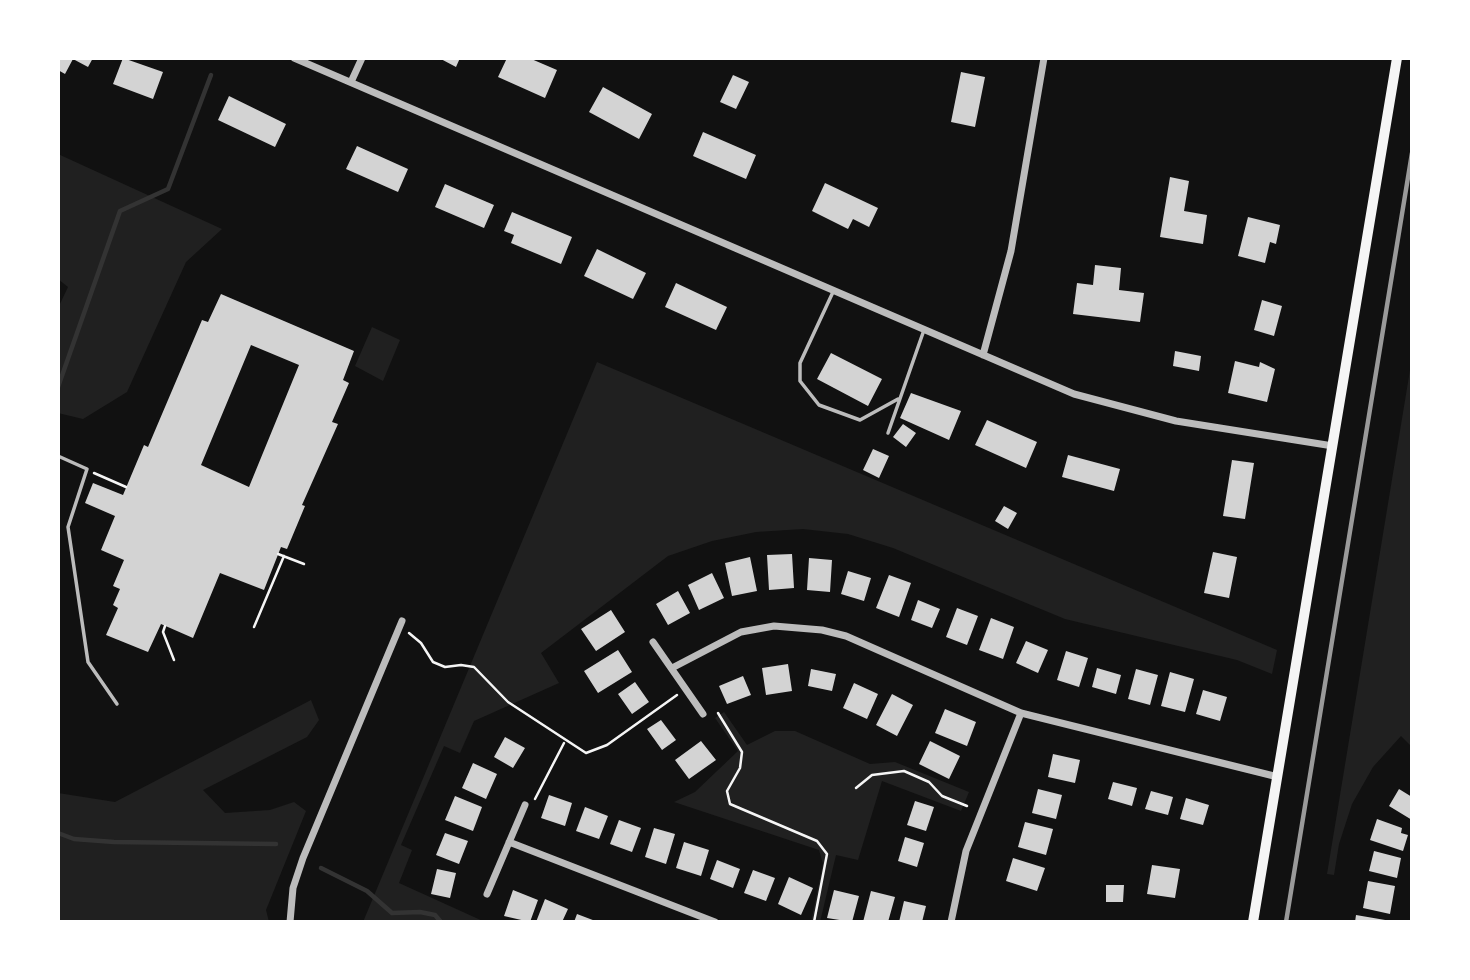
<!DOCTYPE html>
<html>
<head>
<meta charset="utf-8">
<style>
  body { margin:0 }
  #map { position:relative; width:1470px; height:980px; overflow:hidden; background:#111; font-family:"Source Sans 3",sans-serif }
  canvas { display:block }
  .frame { position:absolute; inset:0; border:60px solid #fff; pointer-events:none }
</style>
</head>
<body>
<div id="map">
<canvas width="1470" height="980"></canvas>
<div class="frame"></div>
</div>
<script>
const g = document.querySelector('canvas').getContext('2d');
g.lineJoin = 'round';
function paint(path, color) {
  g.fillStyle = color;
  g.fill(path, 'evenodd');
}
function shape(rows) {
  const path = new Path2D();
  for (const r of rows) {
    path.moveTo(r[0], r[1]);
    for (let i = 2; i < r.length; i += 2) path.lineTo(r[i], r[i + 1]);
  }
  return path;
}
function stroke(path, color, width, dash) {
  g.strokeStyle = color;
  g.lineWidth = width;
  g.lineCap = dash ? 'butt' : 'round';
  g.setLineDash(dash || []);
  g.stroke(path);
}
const green = shape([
  [58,154,222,229,186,262,127,392,83,419,58,413,58,308,68,287,58,279],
  [372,327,400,340,383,381,355,366],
  [1412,358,1412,747,1401,736,1373,767,1352,804,1339,844,1334,875,1327,874],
  [597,362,1277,650,1272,674,1237,660,1065,619,893,548,848,534,803,529,756,532,712,541,668,556,541,653,559,683,474,721,460,753,444,746,401,845,412,850,399,883,485,922,363,922],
  [311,700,319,720,307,737,203,790,225,813,270,810,294,802,306,811,266,910,269,922,58,922,58,793,115,802],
  [724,712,747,745,775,731,795,731,870,764,895,762,969,792,961,811,882,781,858,860,836,855,820,922,811,922,823,864,819,850,674,802,695,792,738,751,715,718]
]);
const stream = shape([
  [58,387,120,211,168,189,211,75],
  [58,833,74,839,114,842,276,844],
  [321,868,367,891,392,913,420,912,435,915,441,922]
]);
const building = shape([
  [58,58,93,58,88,67,73,59,65,74,58,70],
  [123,58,163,72,153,99,113,84],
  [439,58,460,58,456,67],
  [507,58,529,58,557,70,545,98,498,77],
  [961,72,985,77,975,127,951,122],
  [733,75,749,82,736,109,720,102],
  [603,87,652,114,639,139,589,112],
  [229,96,286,124,275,147,218,120],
  [703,132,756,155,746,179,693,156],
  [357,146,408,169,398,192,346,169],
  [1170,177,1189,181,1184,211,1207,215,1203,244,1160,237],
  [825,183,878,208,869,227,853,219,848,229,812,211],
  [445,184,494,205,484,228,435,207],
  [512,212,572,237,561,264,511,243,514,235,504,231],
  [1248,217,1280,225,1276,244,1270,242,1265,263,1238,256],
  [597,249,646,273,633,299,584,276],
  [1095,265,1121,268,1119,290,1144,293,1140,322,1073,314,1077,283,1093,285],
  [676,283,727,307,716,330,665,307],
  [221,294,354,351,343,380,349,383,332,422,338,424,302,505,305,506,287,549,281,547,264,590,220,573,193,638,161,624,148,652,106,635,118,608,113,605,120,589,113,586,124,560,101,550,115,516,85,503,93,483,123,495,144,445,148,447,202,320,208,322],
  [251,345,299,365,249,487,201,465],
  [1262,300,1282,306,1274,336,1254,330],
  [1175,351,1201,356,1199,371,1173,366],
  [831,353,882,379,868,406,817,379],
  [1235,361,1259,367,1260,362,1275,369,1267,402,1228,393],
  [911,393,961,411,949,440,900,418],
  [987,420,1037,442,1026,468,975,445],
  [903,424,916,433,906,447,893,437],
  [873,449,889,456,879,478,863,470],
  [1068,455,1120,469,1114,491,1062,477],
  [1232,460,1254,463,1245,519,1223,516],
  [1004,506,1017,513,1008,529,995,521],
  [1213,552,1237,557,1229,598,1204,593],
  [792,554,794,588,769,590,767,555],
  [750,557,757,591,732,596,725,563],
  [809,558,832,560,830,592,807,590],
  [848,571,871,578,864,601,841,594],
  [712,573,724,598,699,610,688,585],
  [889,575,911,583,899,617,876,608],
  [678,591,690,613,668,625,656,604],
  [918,600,940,609,932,628,911,620],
  [957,608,978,616,967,645,946,637],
  [611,610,625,632,596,651,581,629],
  [991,618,1014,627,1003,659,979,650],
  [1026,641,1048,650,1038,673,1016,663],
  [618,650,632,672,598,693,584,671],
  [1066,651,1088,658,1079,687,1057,680],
  [788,664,792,691,766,695,762,668],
  [1097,668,1121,675,1116,694,1092,687],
  [811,669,836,674,832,691,808,686],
  [1136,669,1158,675,1150,705,1128,699],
  [1170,672,1194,679,1185,712,1161,706],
  [743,676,751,695,727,704,719,686],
  [635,682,649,702,632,714,618,694],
  [854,683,878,694,867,719,843,708],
  [1203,690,1227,697,1220,721,1196,714],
  [892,694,913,705,897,736,876,725],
  [945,709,976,722,967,746,935,733],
  [661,720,676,740,662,750,647,729],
  [505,737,525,748,513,768,494,757],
  [701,741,716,760,689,779,675,760],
  [930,741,960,756,949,779,919,764],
  [1053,754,1080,760,1075,783,1048,777],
  [473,763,497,774,486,799,462,788],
  [1113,782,1137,788,1132,806,1108,799],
  [1038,789,1062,795,1056,819,1032,813],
  [1399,789,1412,797,1412,820,1389,806],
  [1151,791,1173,797,1168,815,1145,809],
  [549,795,572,803,565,826,541,818],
  [455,796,482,807,473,831,445,820],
  [1186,798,1209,805,1203,825,1180,819],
  [915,801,934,807,926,831,907,825],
  [585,807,608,816,599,839,576,831],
  [1377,819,1402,828,1401,833,1408,835,1403,851,1370,840],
  [619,820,641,828,632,852,610,844],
  [1025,822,1053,829,1046,855,1018,847],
  [654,828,675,834,666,864,645,857],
  [445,833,468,841,459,864,436,855],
  [905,837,924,843,917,867,898,861],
  [684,842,709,850,701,876,676,868],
  [1374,851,1401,858,1397,878,1369,871],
  [1013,858,1045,868,1037,891,1006,881],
  [717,860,740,869,733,888,710,879],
  [1152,865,1180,869,1175,898,1147,894],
  [437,869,456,873,450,898,431,894],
  [753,870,775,878,766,901,744,893],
  [789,877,813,888,801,915,778,904],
  [1368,881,1395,886,1390,914,1363,908],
  [1106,885,1124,885,1123,902,1106,902],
  [513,890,538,900,530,922,504,916],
  [834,890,859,896,852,922,827,918],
  [871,891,895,897,888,922,863,922],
  [545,899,568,909,562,922,536,922],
  [904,901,926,906,922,922,899,922],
  [577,914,598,922,574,922],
  [1356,915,1391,921,1391,922,1355,922]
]);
const path = shape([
  [94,473,126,487],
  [278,554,304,564],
  [165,626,163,632,174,660],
  [254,627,284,556],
  [409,633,421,643,433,662,445,667,461,665,474,667,508,702,586,753,607,745,677,695],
  [718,713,742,752,740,768,727,791,730,804,817,841,827,854,814,922],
  [856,788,872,775,904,771,929,782,942,796,967,806],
  [535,799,564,743]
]);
const service = shape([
  [833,292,800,363,800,381,819,405,860,420,898,399],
  [888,433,924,330],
  [58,456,87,469,68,527,88,662,117,704]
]);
const minor = shape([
  [294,58,1074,394,1176,421,1333,446],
  [351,82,362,58],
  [983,355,1011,251,1044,58],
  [653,642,703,714],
  [672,668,741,632,774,626,822,630,846,636,1021,713,1278,777],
  [509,842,715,922],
  [487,894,525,805],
  [290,922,293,888,303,858,402,621],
  [951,922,966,851,1021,713]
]);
const secondary = shape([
  [1253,922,1397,58]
]);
const rail = shape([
  [1286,922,1412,153]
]);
paint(green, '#202020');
stroke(stream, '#333', 4.5);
paint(building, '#d3d3d3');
stroke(path, '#f5f5f5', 2.5);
stroke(service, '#bcbcbc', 3.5);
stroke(minor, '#bcbcbc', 7);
stroke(secondary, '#f5f5f5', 10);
stroke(rail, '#9a9a9a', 4.5);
</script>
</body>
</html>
